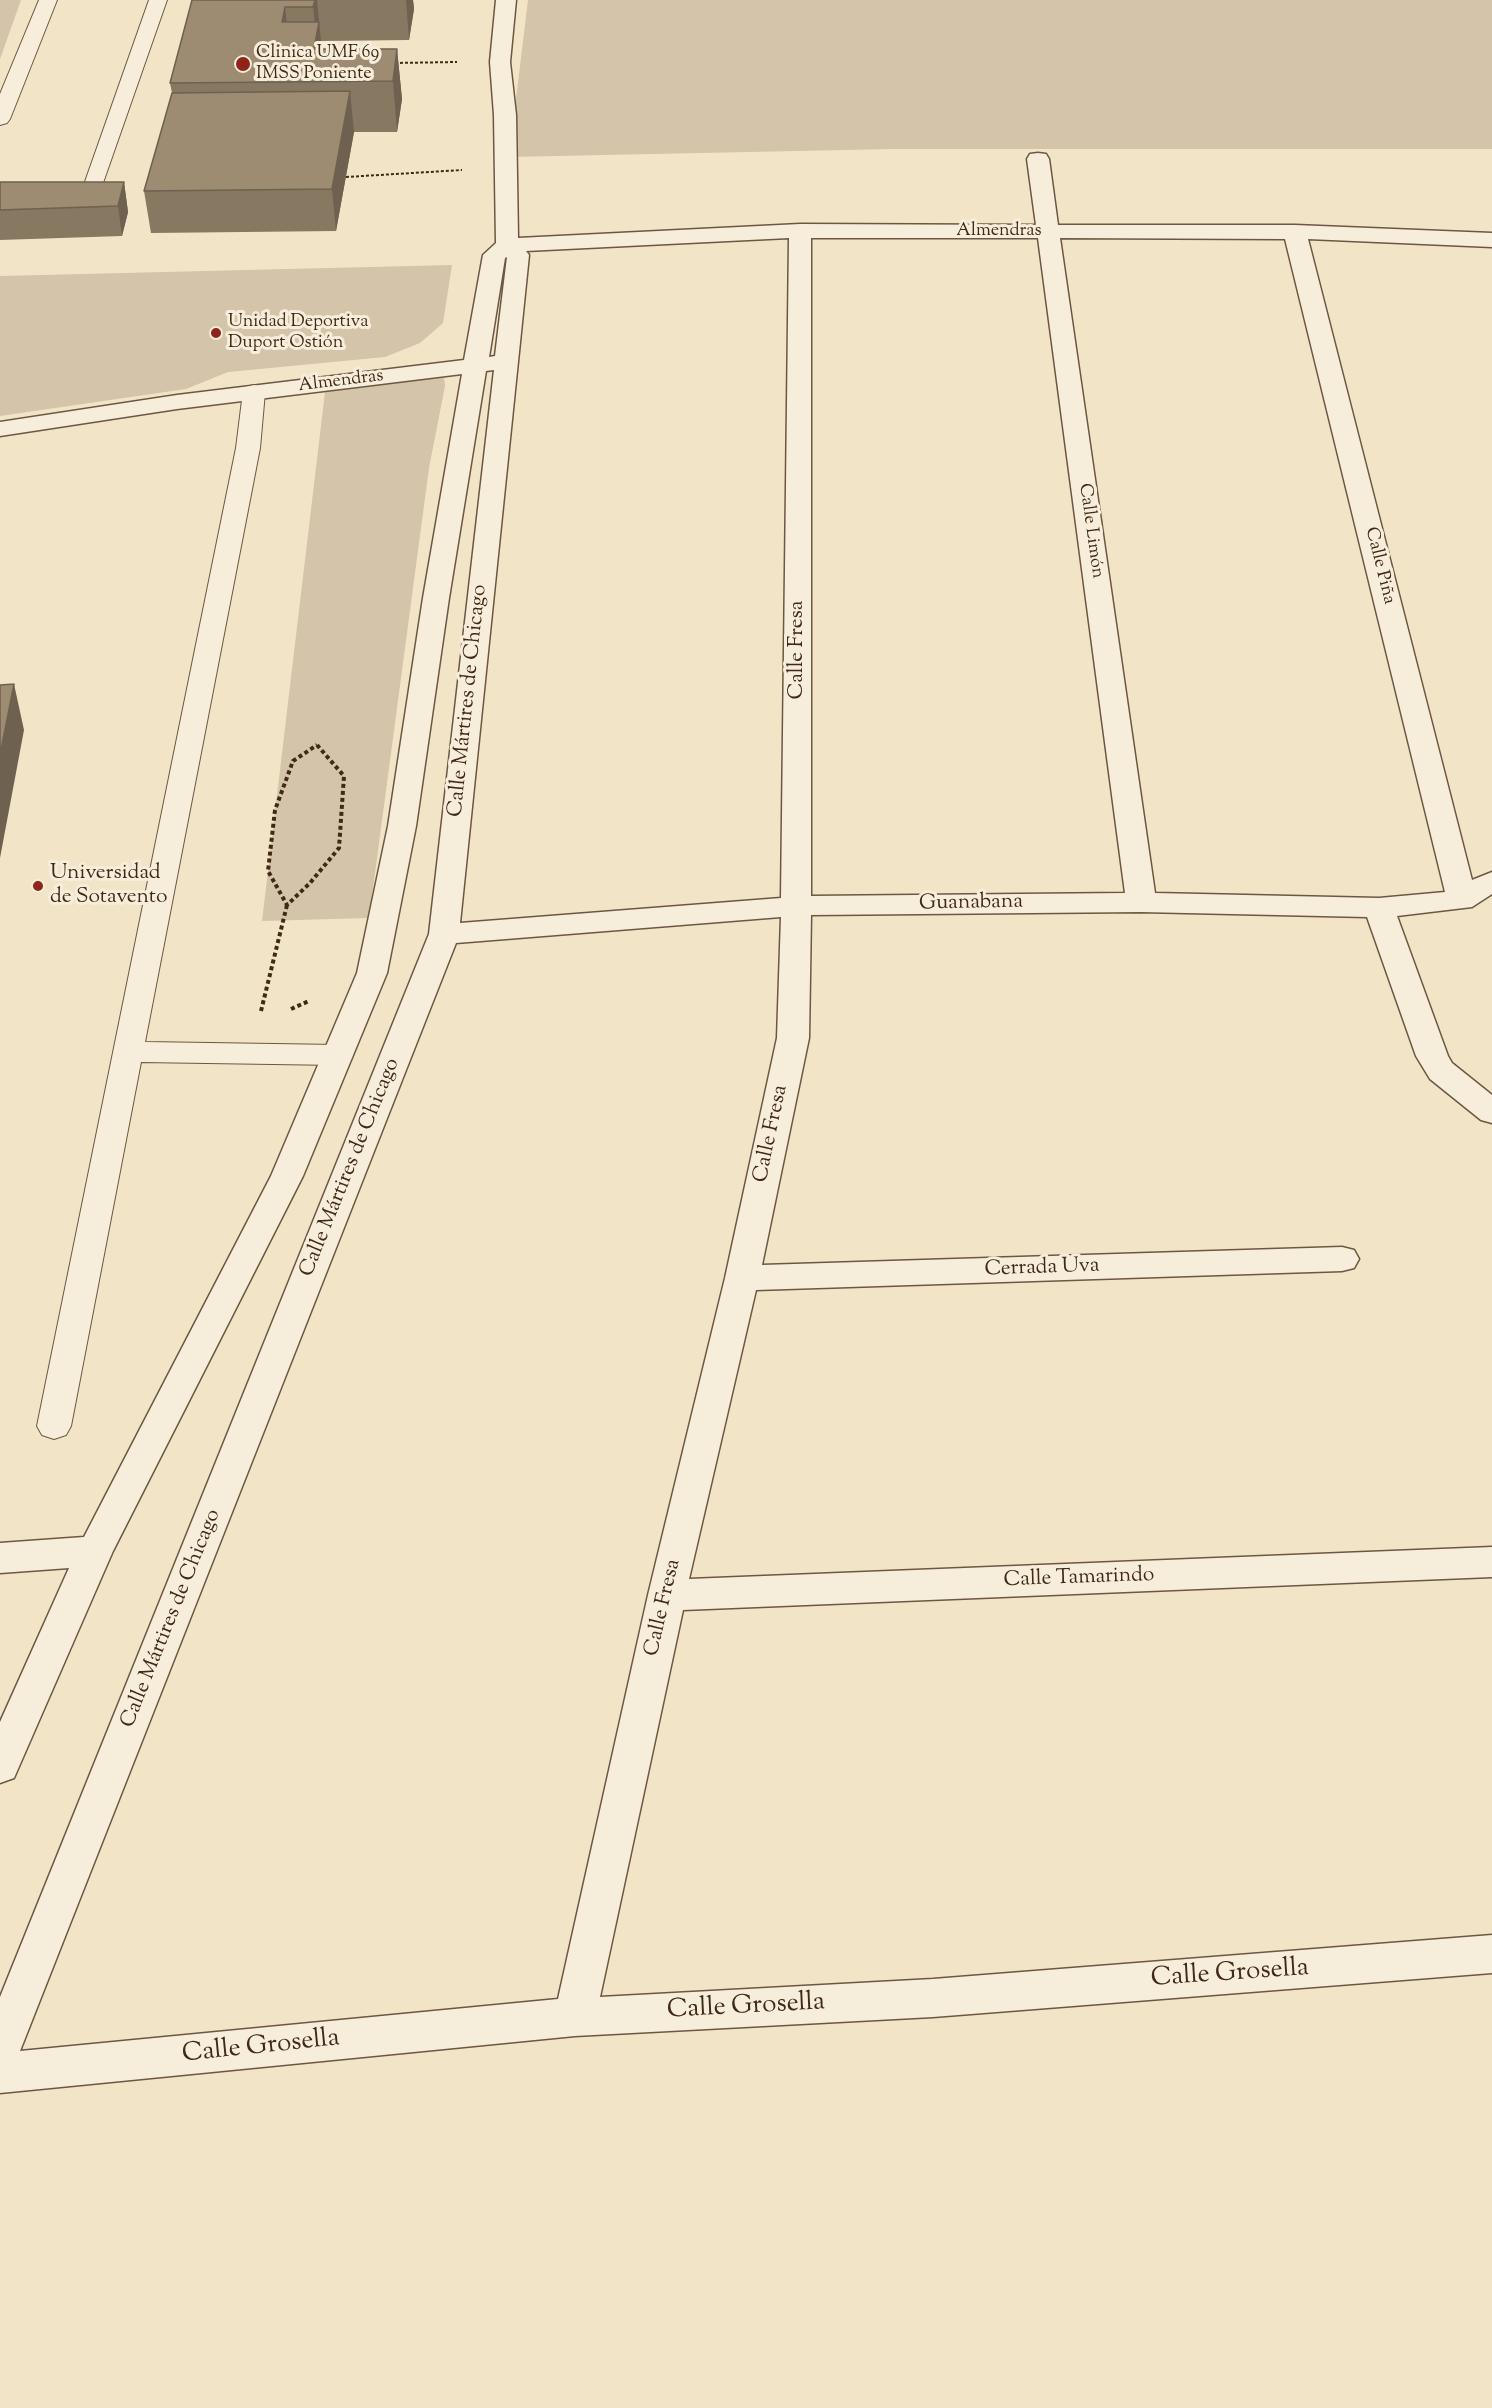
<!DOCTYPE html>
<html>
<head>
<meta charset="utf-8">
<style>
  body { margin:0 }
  canvas { display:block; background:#f2e4c7 }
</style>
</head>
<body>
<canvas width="1492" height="2408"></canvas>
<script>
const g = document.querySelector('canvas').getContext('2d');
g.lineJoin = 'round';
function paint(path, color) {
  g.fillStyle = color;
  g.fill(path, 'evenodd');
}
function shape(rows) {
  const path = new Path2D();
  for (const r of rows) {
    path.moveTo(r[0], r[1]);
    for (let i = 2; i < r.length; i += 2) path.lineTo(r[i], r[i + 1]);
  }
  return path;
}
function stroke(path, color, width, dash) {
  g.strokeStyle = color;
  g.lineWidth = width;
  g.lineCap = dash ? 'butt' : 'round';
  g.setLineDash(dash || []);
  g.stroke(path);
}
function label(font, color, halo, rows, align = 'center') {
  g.font = font + ' "Sorts Mill Goudy",serif';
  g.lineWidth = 6;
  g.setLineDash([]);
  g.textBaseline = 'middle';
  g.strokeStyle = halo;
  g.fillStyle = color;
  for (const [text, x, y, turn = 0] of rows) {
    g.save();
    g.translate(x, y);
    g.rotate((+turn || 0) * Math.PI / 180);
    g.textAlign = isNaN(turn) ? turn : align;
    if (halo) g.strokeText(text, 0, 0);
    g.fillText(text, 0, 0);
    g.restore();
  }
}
const green = shape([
  [0,0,21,0,0,59],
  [528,0,1492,0,1492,149,893,149,509,157],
  [452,265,443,323,420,343,385,357,228,372,186,389,0,416,0,276],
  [444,377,445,386,429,468,369,918,262,921,325,392]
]);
const pathFar1 = shape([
  [395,63,457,62],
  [346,177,462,170]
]);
const path = shape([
  [317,745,344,776,339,848,310,883,287,905,268,871,275,810,293,761,317,745],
  [291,1009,309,1001],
  [261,1011,287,905]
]);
const service = shape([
  [39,0,57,0,10,119,7,123,0,125,0,94,39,0],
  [149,0,167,0,96,203,0,206,0,194,81,193,149,0],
  [254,385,262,387,265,392,260,448,145,1042,338,1045,349,1048,353,1055,349,1062,338,1065,141,1062,71,1426,66,1435,54,1439,42,1435,37,1426,236,448,243,392,246,387,254,385]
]);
const minor = shape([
  [496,0,516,0,510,62,516,115,518,238,800,224,1036,225,1027,159,1030,154,1038,153,1046,154,1049,159,1058,225,1295,225,1492,233,1492,247,1308,239,1472,880,1492,872,1492,894,1472,907,1397,916,1448,1056,1452,1063,1492,1095,1492,1123,1481,1120,1430,1079,1416,1056,1367,917,1141,912,811,915,809,1038,762,1265,1342,1247,1354,1250,1359,1259,1354,1268,1342,1271,756,1290,689,1579,1492,1547,1492,1577,683,1610,600,1997,933,1979,1492,1935,1492,1973,933,2017,575,2036,0,2093,0,1997,429,934,494,370,486,371,449,598,416,826,387,973,303,1176,113,1551,14,1778,0,1783,0,1722,69,1568,0,1573,0,1543,84,1537,271,1176,357,973,388,826,423,598,462,374,177,409,0,436,0,422,177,395,464,360,483,255,496,243,494,115,490,62,496,0],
  [789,238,781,898,460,923,529,255,526,251,789,238],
  [811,238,1038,238,1125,893,811,896,811,238],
  [1060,238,1285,239,1445,892,1379,898,1155,893,1060,238],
  [507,257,495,356,489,357,505,258,507,257],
  [781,917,777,1038,725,1278,648,1595,558,1999,20,2051,456,943,781,917]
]);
const wall = shape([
  [192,0,413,0,414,9,409,40,322,41,322,49,397,49,402,99,397,132,354,132,336,231,151,233,144,191,172,93,170,83],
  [0,182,124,182,128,212,122,236,0,240]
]);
const shadedWall = shape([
  [315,0,317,0,324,72,314,49,316,35,313,7],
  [406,0,413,0,414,9,409,40],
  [285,7,291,57,282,22],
  [397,49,402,99,397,132,393,81],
  [350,91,354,132,336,231,332,189],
  [124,182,128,212,122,236,118,206],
  [14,684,24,730,0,858,0,755]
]);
const building = shape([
  [192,0,315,0,313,7,285,7,282,22,319,22,314,49,397,49,393,81,170,83,192,0],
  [350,91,332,189,144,191,172,93,350,91],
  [0,182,124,182,118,206,0,210,0,182],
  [14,684,0,755,0,685,14,684]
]);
const markers = [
  [243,64,8,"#8f2418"],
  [216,333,6,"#8f2418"],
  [38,886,6,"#8f2418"]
];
const farPoinames = [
  ["Clinica UMF 69",256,54],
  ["IMSS Poniente",256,75],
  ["Unidad Deportiva",228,323],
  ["Duport Ostión",228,344]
];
const farStreetnames = [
  ["Almendras",999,232],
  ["Almendras",341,382,-7],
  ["Calle Limón",1090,531,82],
  ["Calle Piña",1379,566,76]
];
const streetNames = [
  ["Calle Fresa",798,650,-90],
  ["Calle Mártires de Chicago",469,701,-84],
  ["Guanabana",971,904,-1],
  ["Calle Fresa",772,1134,-78],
  ["Calle Mártires de Chicago",351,1168,-68],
  ["Cerrada Uva",1042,1269,-2],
  ["Calle Tamarindo",1079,1579,-2],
  ["Calle Fresa",664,1608,-77],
  ["Calle Mártires de Chicago",172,1619,-68]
];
const poiNames = [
  ["Universidad",50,874],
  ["de Sotavento",50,898]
];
const nearStreetnames = [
  ["Calle Grosella",1230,1975,-4],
  ["Calle Grosella",746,2008,-3],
  ["Calle Grosella",261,2048,-6]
];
paint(green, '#d4c4a9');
stroke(service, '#6c5842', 2);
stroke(minor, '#6c5842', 3);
stroke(pathFar1, '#402a15', 2, [3, 2]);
stroke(path, '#402a15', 4, [4, 3]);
paint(service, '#f7eddb');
paint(minor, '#f7eddb');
paint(wall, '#877862');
paint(shadedWall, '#6e6150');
paint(building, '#9d8b72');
stroke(building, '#6e6150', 1.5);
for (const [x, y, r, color] of markers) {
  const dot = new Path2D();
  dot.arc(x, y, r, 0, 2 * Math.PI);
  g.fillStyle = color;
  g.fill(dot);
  stroke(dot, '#f7eddb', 2);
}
label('18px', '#402a15', '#f7eddb', farPoinames, 'left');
label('18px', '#402a15', '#f7eddb', farStreetnames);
label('21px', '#402a15', '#f7eddb', streetNames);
label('21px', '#402a15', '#f7eddb', poiNames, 'left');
label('26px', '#402a15', '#f7eddb', nearStreetnames);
</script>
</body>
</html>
